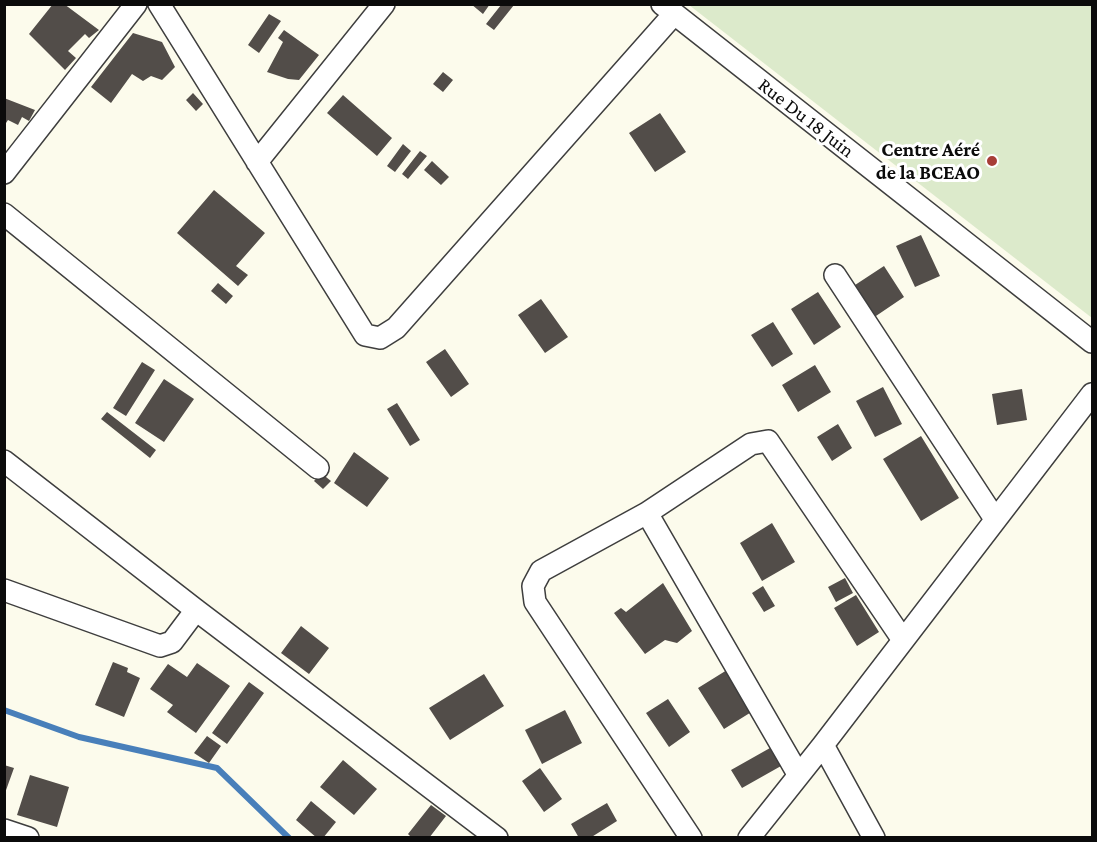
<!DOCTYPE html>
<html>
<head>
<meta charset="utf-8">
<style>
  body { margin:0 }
  #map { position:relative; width:1097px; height:842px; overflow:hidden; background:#fcfbec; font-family:"Crimson Pro",serif }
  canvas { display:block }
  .frame { position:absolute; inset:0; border:6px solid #0b0b0b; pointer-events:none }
</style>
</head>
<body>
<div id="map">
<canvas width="1097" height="842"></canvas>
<div class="frame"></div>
</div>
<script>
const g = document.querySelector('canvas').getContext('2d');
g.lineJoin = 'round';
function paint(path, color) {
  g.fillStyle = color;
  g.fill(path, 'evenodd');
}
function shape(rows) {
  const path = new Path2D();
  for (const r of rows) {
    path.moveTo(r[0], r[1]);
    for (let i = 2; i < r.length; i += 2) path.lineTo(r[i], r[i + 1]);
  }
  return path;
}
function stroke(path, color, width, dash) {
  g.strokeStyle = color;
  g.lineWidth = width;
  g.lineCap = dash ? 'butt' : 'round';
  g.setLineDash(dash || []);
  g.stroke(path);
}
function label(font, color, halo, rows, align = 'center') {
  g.font = font + ' "Crimson Pro",serif';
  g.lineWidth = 6;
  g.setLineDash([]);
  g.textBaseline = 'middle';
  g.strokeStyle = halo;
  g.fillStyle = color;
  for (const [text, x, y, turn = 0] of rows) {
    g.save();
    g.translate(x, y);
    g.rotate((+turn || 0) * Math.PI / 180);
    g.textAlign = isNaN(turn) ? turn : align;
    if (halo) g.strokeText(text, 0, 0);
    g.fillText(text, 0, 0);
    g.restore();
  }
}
const pitch = shape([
  [689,5,1092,5,1092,318]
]);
const stream = shape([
  [4,710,79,737,217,768,289,838]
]);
const building = shape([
  [53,4,64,4,99,30,89,38,85,34,68,51,76,58,65,70,29,34],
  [471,4,490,4,483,14],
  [501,5,514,5,494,30,486,24],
  [269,14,281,21,259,53,248,45],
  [284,30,319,55,299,80,288,79,267,72,283,42,278,38],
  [133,33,162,42,175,67,162,80,151,76,143,81,132,74,111,103,91,87],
  [443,72,453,80,443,92,433,84],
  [193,93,203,104,196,111,186,100],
  [343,95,392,138,377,156,327,113],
  [4,98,35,110,29,121,22,117,18,125,8,120,4,126],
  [660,113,686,152,655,172,629,133],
  [403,144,411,151,395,172,387,166],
  [420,151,427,156,408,179,402,174],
  [432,161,449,177,441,185,424,170],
  [214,190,265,233,236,266,248,275,238,286,177,233],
  [921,235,940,276,915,287,896,246],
  [884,266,904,297,873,318,852,287],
  [218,283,233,296,226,304,211,291],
  [818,292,841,327,814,345,791,309],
  [541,299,568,337,545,353,518,315],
  [773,322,793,354,772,367,751,335],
  [445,349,469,384,451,397,426,362],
  [142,362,155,370,126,416,113,408],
  [815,365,831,392,798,412,782,385],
  [164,379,194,399,164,442,135,423],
  [883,387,902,424,875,437,856,401],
  [1022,389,1027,420,997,425,992,394],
  [397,403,420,440,410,446,387,409],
  [107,412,156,450,150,458,101,419],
  [838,424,852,448,832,461,817,437],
  [921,436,959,498,921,521,883,459],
  [354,452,389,478,367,507,334,483],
  [321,473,331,481,323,489,314,481],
  [772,523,795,562,762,581,740,543],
  [845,578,853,593,836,602,828,587],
  [663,583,692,631,677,643,665,640,645,654,614,613,621,608,626,612],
  [763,586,775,606,764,612,752,593],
  [856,595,879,632,857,646,834,608],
  [301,626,329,648,309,674,281,653],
  [113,662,128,668,127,672,140,678,124,717,95,705],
  [197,663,230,686,196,733,167,712,173,705,150,689,168,664,187,677],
  [727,670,753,711,724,729,698,688],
  [484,674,504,706,450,740,429,708],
  [249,682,264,693,227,744,212,733],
  [668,699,690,732,669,747,646,713],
  [565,710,582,743,542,764,525,730],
  [207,736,221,746,209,763,194,753],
  [770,748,781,766,742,788,731,770],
  [343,760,377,789,354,815,320,787],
  [4,765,14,768,5,793,4,793],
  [540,768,562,799,544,812,522,781],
  [30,775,69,787,57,827,17,815],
  [311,801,336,822,323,838,317,838,296,820],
  [607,803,617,821,590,838,579,838,571,824],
  [431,805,446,816,429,838,412,838,408,834]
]);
const minor = shape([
  [159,4,365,335,380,338,396,328,674,14],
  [662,4,1092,342],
  [257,162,384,4],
  [4,173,136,4],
  [4,214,318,468],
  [835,275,995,519],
  [4,461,196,610,497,838],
  [647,513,798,774],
  [4,590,160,646,172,642,196,610],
  [823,745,874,838],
  [4,830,28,838],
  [691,838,535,602,533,586,541,571,647,513,751,444,768,441,903,640],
  [749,838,823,745,1092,394]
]);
const markers = [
  [992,161,6,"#a73e37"]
];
const streetNames = [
  ["Rue Du 18 Juin",806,118,38]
];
const poiNames = [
  ["Centre Aéré",980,150],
  ["de la BCEAO",980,173]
];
paint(pitch, '#dceacb');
stroke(stream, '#487fba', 6);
paint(building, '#524d49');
stroke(minor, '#3e3e3e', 24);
stroke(minor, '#fff', 21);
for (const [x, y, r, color] of markers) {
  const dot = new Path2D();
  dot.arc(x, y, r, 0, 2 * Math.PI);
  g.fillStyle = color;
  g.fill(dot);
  stroke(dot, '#fff', 2);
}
label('20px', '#0b0b0b', '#fff', streetNames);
label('bold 20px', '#0b0b0b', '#fff', poiNames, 'right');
</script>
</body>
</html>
